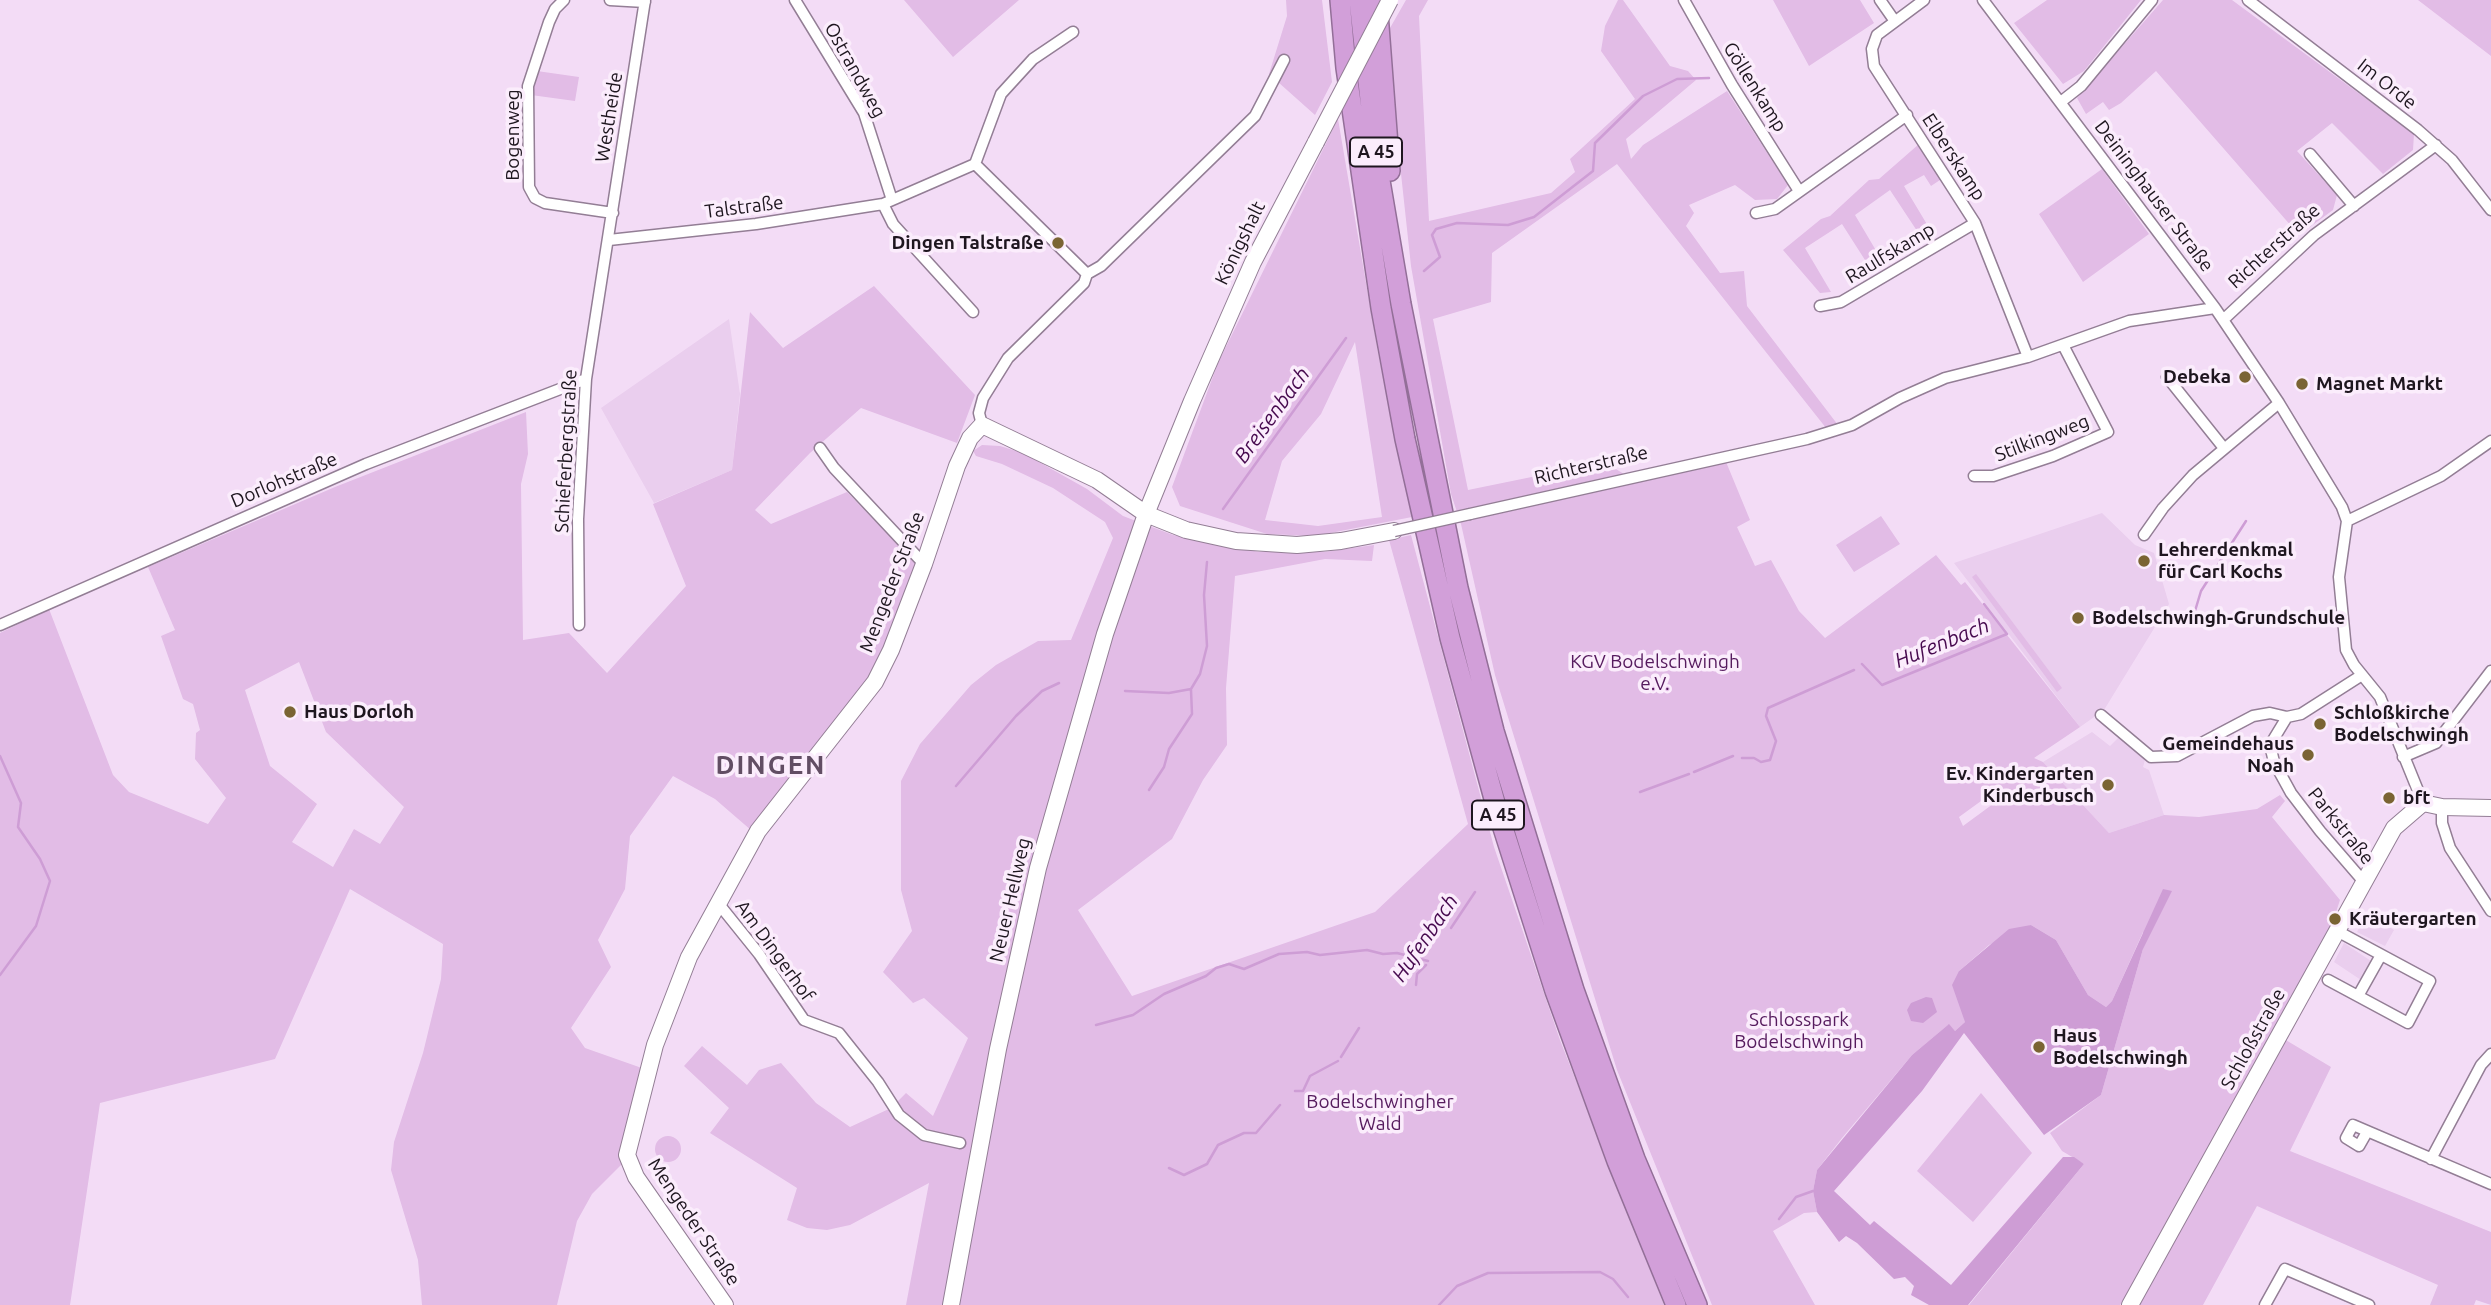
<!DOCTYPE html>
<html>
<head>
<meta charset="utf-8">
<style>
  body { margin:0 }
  canvas { display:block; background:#f3dcf6 }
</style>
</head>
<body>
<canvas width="2491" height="1305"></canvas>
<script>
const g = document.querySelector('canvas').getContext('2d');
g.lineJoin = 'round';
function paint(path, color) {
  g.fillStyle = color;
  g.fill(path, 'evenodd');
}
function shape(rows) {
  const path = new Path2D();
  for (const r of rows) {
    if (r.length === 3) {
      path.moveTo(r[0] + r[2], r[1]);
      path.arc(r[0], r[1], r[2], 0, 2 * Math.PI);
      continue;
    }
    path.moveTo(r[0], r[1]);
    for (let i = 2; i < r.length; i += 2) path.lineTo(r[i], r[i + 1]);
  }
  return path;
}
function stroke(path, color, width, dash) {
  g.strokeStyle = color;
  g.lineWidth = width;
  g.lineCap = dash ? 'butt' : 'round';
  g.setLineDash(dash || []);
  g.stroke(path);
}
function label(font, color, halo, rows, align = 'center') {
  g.font = font + ' Ubuntu,sans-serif';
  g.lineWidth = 7;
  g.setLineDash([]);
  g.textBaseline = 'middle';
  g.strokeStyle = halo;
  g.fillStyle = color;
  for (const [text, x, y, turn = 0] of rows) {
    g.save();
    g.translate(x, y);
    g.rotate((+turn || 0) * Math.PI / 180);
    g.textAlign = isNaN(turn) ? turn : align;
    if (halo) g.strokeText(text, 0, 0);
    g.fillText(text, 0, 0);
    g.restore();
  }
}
const built = shape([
  [729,319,740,394,732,470,654,503,601,408],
  [2102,513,2135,545,2154,553,2169,604,2104,710,2080,727,1954,563],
  [2092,732,2110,746,2121,735,2146,756,2143,767,2149,770,2164,815,2109,833,2043,762],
  [2367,913,2394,930,2385,946,2357,932],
  [2344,943,2371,961,2361,980,2334,962]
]);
const green = shape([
  [904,0,1019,0,953,57],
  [1286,0,1322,0,1332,82,1315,115,1269,74,1287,16],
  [1406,0,1428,0,1419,16,1429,221,1551,193,1575,172,1570,159,1635,99,1601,51,1605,26,1618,0,1623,0,1670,66,1688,71,1696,80,1626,139,1631,159,1643,145,1727,91,1788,185,1777,199,1755,200,1735,185,1689,205,1694,213,1686,226,1720,273,1744,271,1747,306,1838,425,1830,433,1617,164,1492,253,1491,302,1433,319,1468,490,1605,462,1630,478,1724,457,1750,520,1737,527,1755,566,1771,560,1799,611,1825,638,1936,555,1961,585,1965,582,2080,727,2034,758,2043,762,2109,833,2164,815,2199,817,2257,809,2280,795,2285,801,2272,817,2340,900,2328,936,2279,1036,2331,1067,2290,1151,2491,1232,2491,1305,2476,1300,2474,1305,2430,1305,2438,1285,2257,1206,2203,1305,2134,1305,2216,1148,2120,1305,1969,1305,2084,1164,2062,1151,2050,1133,2101,1095,2143,949,2143,932,2112,1001,2106,1007,2088,995,2056,940,2031,925,1989,945,1959,971,1965,1022,1955,1031,1948,1025,1912,1055,1842,1138,1817,1170,1813,1191,1817,1212,1804,1213,1773,1231,1815,1305,1712,1305,1617,1070,1495,675,1461,524,1451,494,1411,266,1386,35],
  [1999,788,2008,793,1963,826,1959,817],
  [1773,0,1860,0,1874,23,1809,66],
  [2047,0,2141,0,2084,71,2063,84,2014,23],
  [2163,0,2232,0,2414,134,2413,150,2383,174,2332,123,2297,151,2337,195,2333,210,2299,235,2156,71,2121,103,2109,110,2103,102,2086,114,2077,98],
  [2418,0,2491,0,2491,56],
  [537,71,579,77,575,101,531,95],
  [1338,119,1378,353,1412,517,1315,536,1267,534,1180,506,1172,487,1218,363],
  [1355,342,1382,517,1318,526,1265,520,1282,461,1321,414],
  [1919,144,1943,178,1931,186,1924,175,1904,186,1934,236,1925,243,1890,190,1855,215,1884,264,1872,271,1842,224,1805,248,1831,292,1820,293,1783,250,1821,219,1830,216,1869,180,1879,179],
  [2102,169,2149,234,2083,282,2039,214],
  [874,286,975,395,957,443,861,408,810,453,755,510,771,524,847,492,919,567,877,662,856,698,759,837,715,799,673,776,630,836,625,889,598,940,611,967,571,1028,585,1048,656,1073,633,1153,592,1194,577,1221,557,1305,422,1305,418,1260,391,1170,394,1142,423,1053,441,979,443,944,350,889,275,1059,100,1103,70,1305,0,1305,0,633,49,609,113,775,129,792,208,824,226,798,195,759,196,733,200,730,193,704,183,699,161,636,175,630,148,567,335,487,526,412,528,454,521,484,523,640,569,633,607,673,686,586,653,504,732,470,750,312,783,348],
  [299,662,326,732,404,807,380,844,354,829,333,867,292,842,317,804,270,766,245,690],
  [982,445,1000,446,1023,453,1087,489,1123,516,1173,535,1259,552,1324,552,1374,545,1372,561,1325,559,1235,576,1226,688,1227,745,1203,780,1172,839,1078,910,1132,996,1375,912,1468,824,1389,540,1411,535,1494,847,1560,1040,1664,1305,906,1305,929,1183,850,1225,827,1230,807,1228,787,1220,797,1188,710,1133,729,1108,684,1066,702,1046,747,1085,759,1070,781,1063,816,1103,850,1127,891,1108,927,1132,894,1105,906,1093,933,1116,968,1038,924,998,913,1003,883,972,912,931,901,890,901,781,920,744,971,685,996,665,1038,641,1071,640,1113,538,1105,522,1053,488,1002,464,976,456,973,451],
  [1881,516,1900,544,1854,572,1836,545],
  [1976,574,2008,616,2062,688,2057,692,1972,577],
  [1981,1093,2032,1153,1973,1222,1917,1171],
  [668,1149,13]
]);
const water = shape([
  [2163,889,2172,891,2143,949,2101,1095,2044,1135,1964,1033,1922,1091,1834,1191,1870,1225,1874,1221,1951,1285,2063,1157,2074,1157,2084,1164,1968,1305,1929,1305,1911,1295,1914,1286,1905,1277,1894,1279,1857,1243,1846,1236,1839,1242,1817,1212,1813,1191,1817,1170,1912,1055,1949,1024,1955,1031,1965,1022,1952,985,1959,971,2009,929,2031,925,2056,940,2088,995,2106,1007,2112,1001],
  [1926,997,1932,998,1937,1012,1923,1023,1911,1021,1907,1010,1911,1003]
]);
const stream = shape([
  [1424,271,1440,257,1432,235,1436,229,1457,223,1508,225,1534,217,1593,171,1595,143,1643,96,1677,79,1709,78],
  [1223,509,1346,338],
  [2195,611,2201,591,2246,521],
  [1862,664,1882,685,2007,634,1984,604],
  [1125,691,1169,693,1191,689,1200,674,1207,646,1204,595,1207,562],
  [0,756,21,803,18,827,40,859,50,881,36,926,0,975],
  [1742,758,1754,758,1761,762,1770,760,1776,741,1766,716,1768,708,1854,670],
  [1694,772,1733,756],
  [956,786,1016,716,1042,691,1059,683],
  [1149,790,1164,767,1169,749,1192,714,1191,690],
  [1640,792,1689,774],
  [1451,928,1475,892],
  [1416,985,1417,974,1426,965],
  [1096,1025,1133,1015,1164,994,1206,976,1216,968,1229,964,1244,969,1279,954,1307,952,1320,955,1367,950,1383,954,1397,953,1428,961],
  [1341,1057,1359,1028],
  [1295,1091,1303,1091,1310,1076,1338,1061],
  [1169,1168,1184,1175,1207,1164,1218,1145,1244,1133,1256,1133,1280,1105],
  [1779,1219,1796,1197,1813,1191],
  [1439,1305,1457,1286,1488,1273,1600,1272,1613,1279,1628,1297]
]);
const street = shape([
  [564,0,555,9,549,22,528,86,529,187,535,198,545,203,613,213],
  [610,0,645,2],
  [795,0,864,113,892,200],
  [1684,0,1732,85,1799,191],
  [1880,0,1894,20],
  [1924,0,1877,35,1872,49,1874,66,1975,223,2028,357],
  [1983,0,2215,308,2279,403,2342,507,2347,521,2339,577,2346,650,2354,665,2380,697,2423,803],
  [2248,0,2418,130,2452,160,2491,210],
  [2062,101,2081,86,2152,0],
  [2310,154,2354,206],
  [975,164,1001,94,1033,59,1073,32],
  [883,204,893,224,973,312],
  [1756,213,1775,209,1907,115],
  [609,240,756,224,883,204,975,164,1087,274],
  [1820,306,1841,302,1975,223],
  [2223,320,2314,235,2436,145],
  [2167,377,2223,447],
  [982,425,979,413,983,398,1008,358,1084,283,1087,274,1101,266,1255,116,1284,60],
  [820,448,834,468,924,564],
  [1974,476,1993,476,2053,456,2108,432,2063,345],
  [1470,514,1807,439,1852,425,1900,398,1945,378,2028,357,2129,321,2215,308],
  [2347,521,2441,476,2491,441],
  [2144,535,2163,508,2193,475,2279,403],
  [0,625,366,464,586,379],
  [579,625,578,519,586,379,645,0],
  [2101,715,2151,757,2177,756,2253,716,2270,713,2287,717,2301,714,2362,675],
  [2287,717,2270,745,2274,762,2291,793,2320,831,2364,882],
  [2403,757,2436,743,2491,671],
  [2442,807,2442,823,2450,848,2491,911],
  [718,903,759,954,804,1020,839,1033,878,1082,899,1115,924,1135,960,1143],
  [2328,980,2408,1023,2430,981,2337,931],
  [2358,996,2381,955],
  [2367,1132,2359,1146,2346,1138,2353,1125,2491,1184],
  [2431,1159,2481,1065,2491,1054],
  [2265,1305,2285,1269,2369,1305]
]);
const secondary = shape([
  [725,1305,636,1177,627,1155,655,1045,689,957,758,831,875,682,891,650,924,564,957,466,970,438,982,425,1097,480,1146,514,1186,530,1236,541,1297,545,1341,541,1394,531],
  [951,1305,998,1049,1038,868,1105,634,1146,514,1192,401,1253,262,1316,142],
  [2130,1305,2394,828,2423,803,2442,807,2491,808]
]);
const highway = shape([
  [1340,0,1346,68,1381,308,1405,439,1450,638,1496,806,1555,991,1617,1161,1676,1305],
  [1359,0,1377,163,1401,304,1458,588,1494,731,1574,990,1635,1159,1697,1305],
  [1377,0,1390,171]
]);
const streetBridge = shape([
  [1394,531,1470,514]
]);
const secondaryBridge = shape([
  [1316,142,1390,0]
]);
const markers = [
  [1058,243,7,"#7a6433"],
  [2245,377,7,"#7a6433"],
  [2302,384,7,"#7a6433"],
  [2144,561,7,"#7a6433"],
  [2078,618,7,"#7a6433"],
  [290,712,7,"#7a6433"],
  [2320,724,7,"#7a6433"],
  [2308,755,7,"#7a6433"],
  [2108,785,7,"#7a6433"],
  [2389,798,7,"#7a6433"],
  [2335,919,7,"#7a6433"],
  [2039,1047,7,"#7a6433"]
];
const shields = [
  [1376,152,52],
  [1498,815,52]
];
const shieldNames = [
  ["A 45",1376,152],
  ["A 45",1498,815]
];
const streetNames = [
  ["Ostrandweg",855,70,61],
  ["Im Orde",2387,84,38],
  ["Göllenkamp",1755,87,58],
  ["Westheide",609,117,-81],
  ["Bogenweg",513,135,-90],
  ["Elberskamp",1954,157,57],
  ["Deininghauser Straße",2154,196,53],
  ["Talstraße",744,207,-7],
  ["Königshalt",1240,243,-64],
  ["Richterstraße",2274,246,-42],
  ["Raulfskamp",1890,253,-31],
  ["Stilkingweg",2042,438,-21],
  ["Schieferbergstraße",566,451,-87],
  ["Richterstraße",1591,465,-13],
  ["Dorlohstraße",284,480,-23],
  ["Mengeder Straße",892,582,-69],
  ["Parkstraße",2341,826,51],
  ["Neuer Hellweg",1010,900,-77],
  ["Am Dingerhof",775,951,54],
  ["Schloßstraße",2253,1039,-61],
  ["Mengeder Straße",694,1222,56]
];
const poiNames = [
  ["Dingen Talstraße",1044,243,"right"],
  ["Debeka",2231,377,"right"],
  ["Magnet Markt",2316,384],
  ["Lehrerdenkmal",2158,550],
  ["für Carl Kochs",2158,572],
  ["Bodelschwingh-Grundschule",2092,618],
  ["Haus Dorloh",304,712],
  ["Schloßkirche",2334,713],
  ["Bodelschwingh",2334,735],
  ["Gemeindehaus",2294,744,"right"],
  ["Noah",2294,766,"right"],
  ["Ev. Kindergarten",2094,774,"right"],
  ["Kinderbusch",2094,796,"right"],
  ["bft",2403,798],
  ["Kräutergarten",2349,919],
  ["Haus",2053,1036],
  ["Bodelschwingh",2053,1058]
];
const parkNames = [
  ["KGV Bodelschwingh",1655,662],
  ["e.V.",1655,684],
  ["Schlosspark",1799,1020],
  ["Bodelschwingh",1799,1042],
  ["Bodelschwingher",1380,1102],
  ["Wald",1380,1124]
];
const waterNames = [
  ["Breisenbach",1272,415,-54],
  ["Hufenbach",1942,643,-22],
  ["Hufenbach",1425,938,-56]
];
const districtNames = [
  ["DINGEN",771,765]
];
paint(built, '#eaceee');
paint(green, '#e2bce6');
paint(water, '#ce9dd5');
stroke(stream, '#ce9dd5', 2.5);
stroke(street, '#937e95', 13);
stroke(secondary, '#937e95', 18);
stroke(highway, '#936f98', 22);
stroke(street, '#fff', 10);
stroke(secondary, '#fff', 16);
stroke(highway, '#d29fd9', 19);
stroke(streetBridge, '#937e95', 13, []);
stroke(secondaryBridge, '#937e95', 18, []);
stroke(streetBridge, '#fff', 10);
stroke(secondaryBridge, '#fff', 16);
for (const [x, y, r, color] of markers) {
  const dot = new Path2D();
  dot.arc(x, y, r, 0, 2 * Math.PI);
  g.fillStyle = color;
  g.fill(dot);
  stroke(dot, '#fbedfc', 2.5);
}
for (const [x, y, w] of shields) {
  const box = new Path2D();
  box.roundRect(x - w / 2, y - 14.5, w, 29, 5);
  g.fillStyle = '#fbedfc';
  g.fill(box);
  stroke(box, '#1e161f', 2);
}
label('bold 18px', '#1e161f', null, shieldNames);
label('19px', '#1e161f', '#fbedfc', streetNames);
label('bold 19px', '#1e161f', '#fbedfc', poiNames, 'left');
label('19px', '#561b5e', '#fbedfc', parkNames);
label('italic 21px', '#470a4f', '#fbedfc', waterNames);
g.letterSpacing = '2px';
label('bold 26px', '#624e64', '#fbedfc', districtNames);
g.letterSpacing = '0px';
</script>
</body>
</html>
